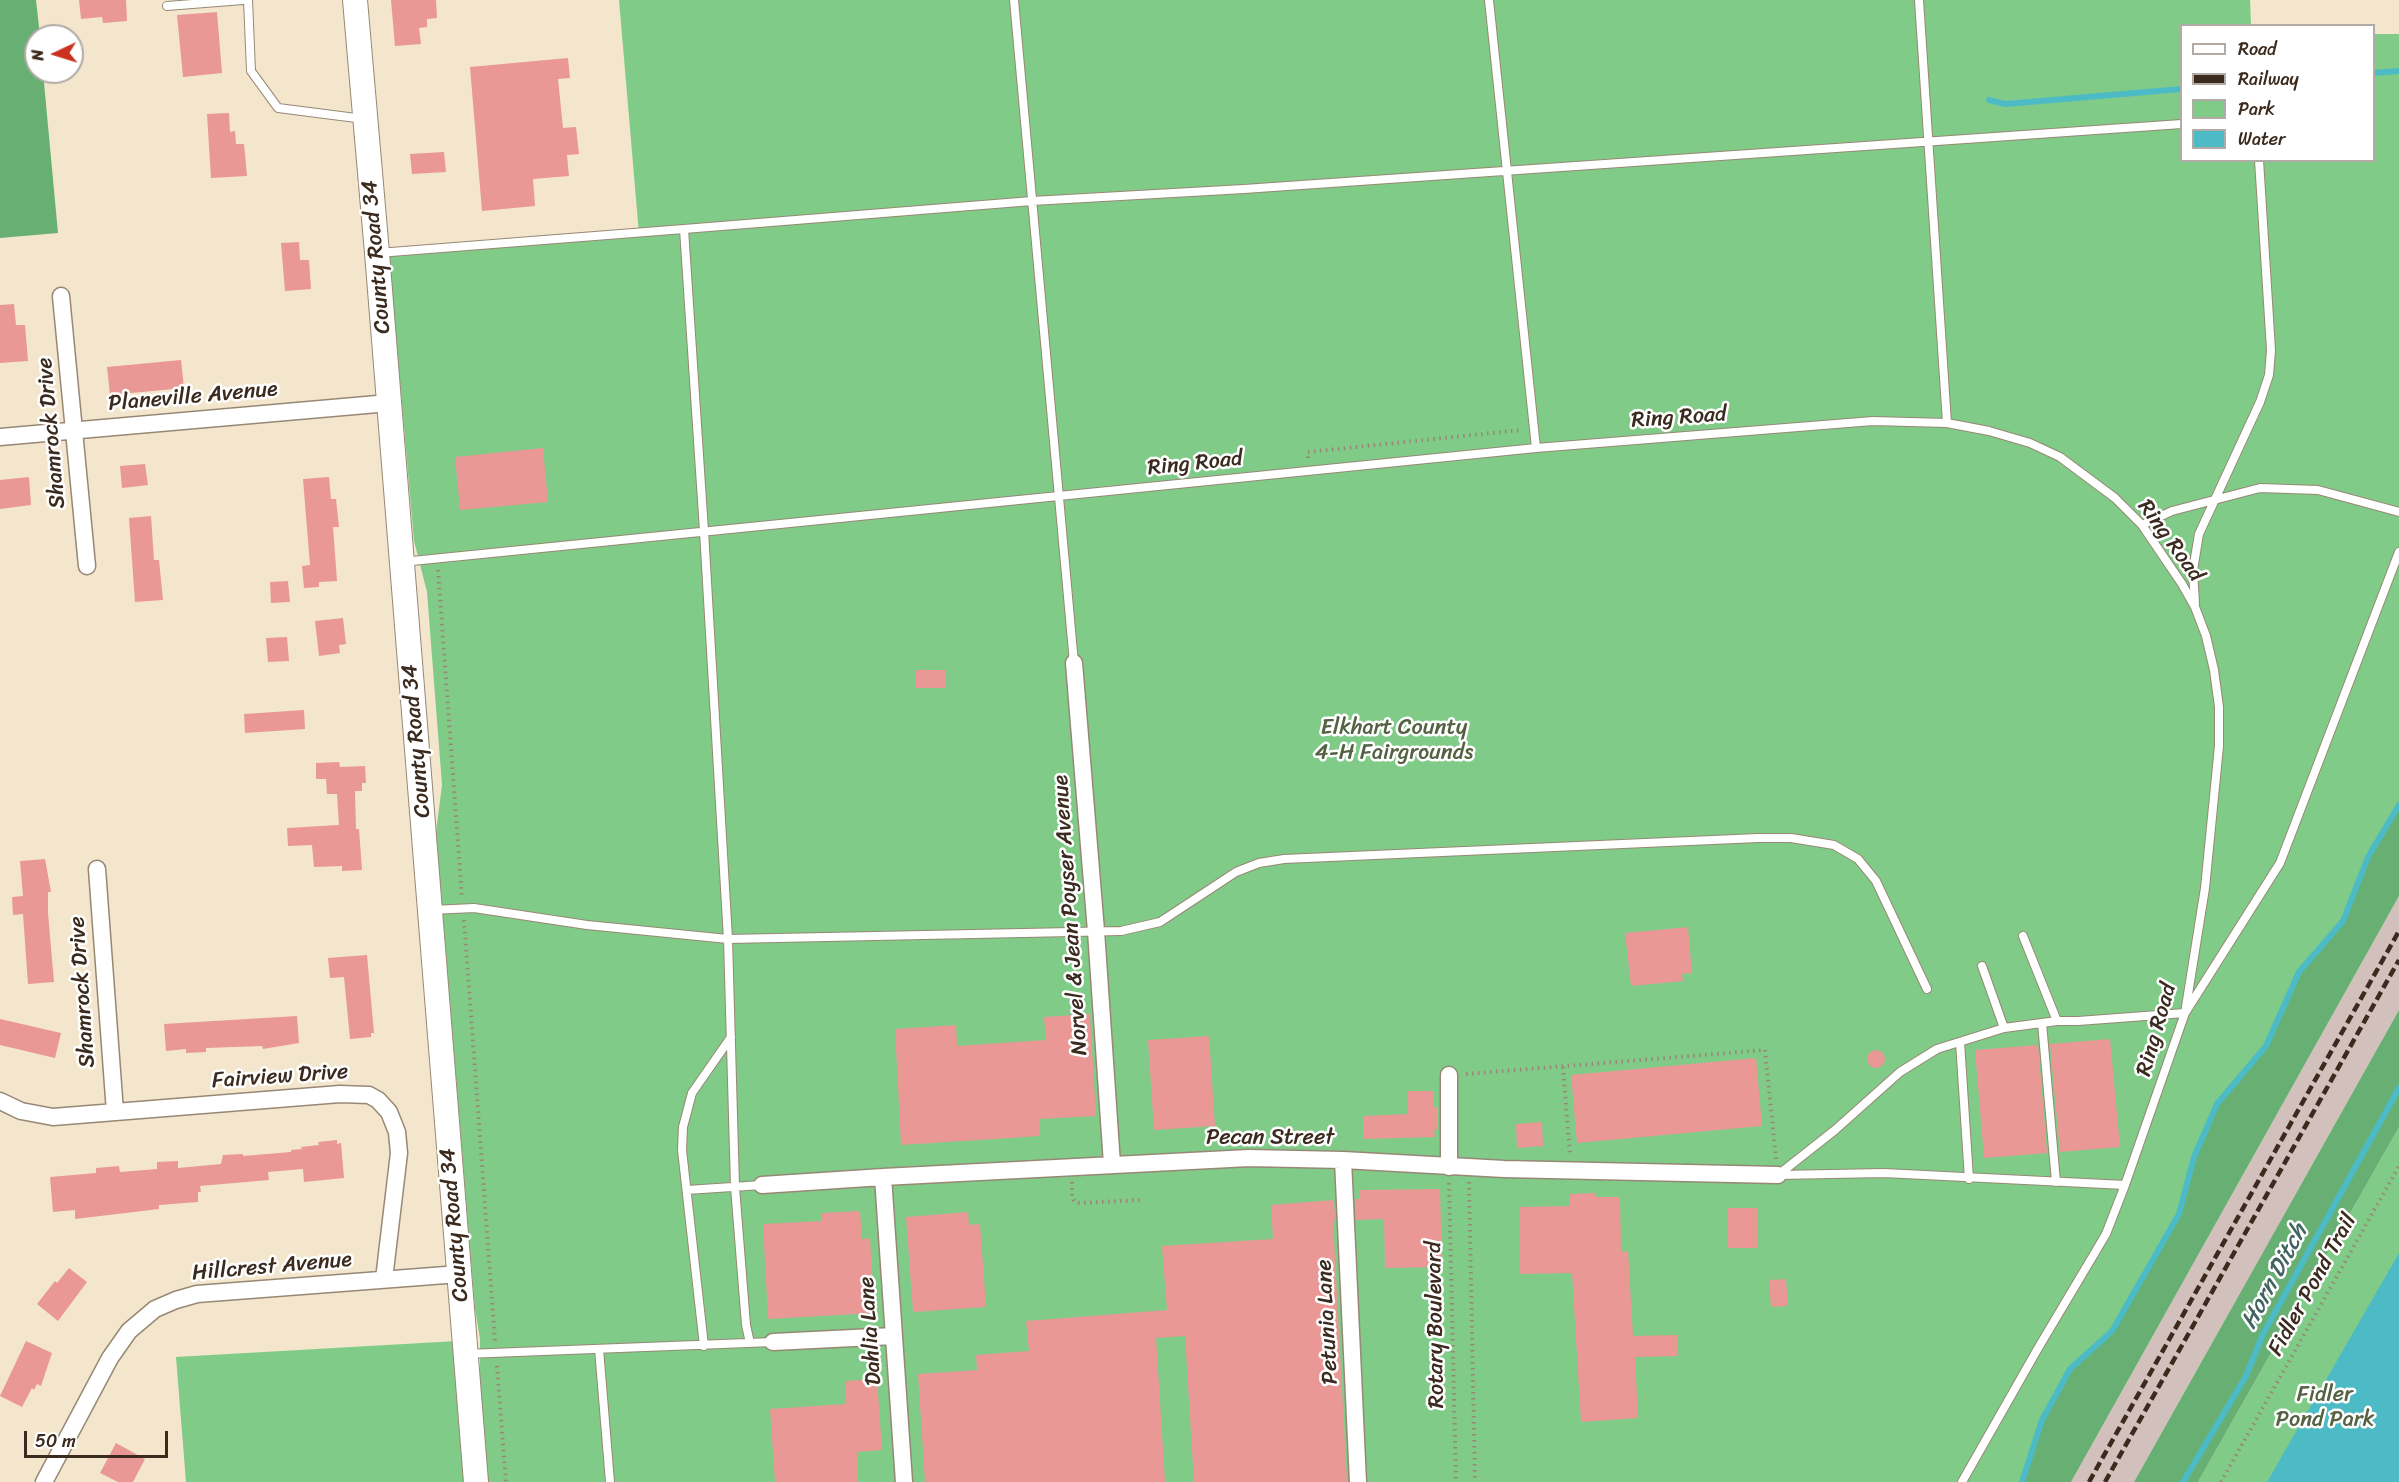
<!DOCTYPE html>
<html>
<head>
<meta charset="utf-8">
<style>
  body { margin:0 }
  #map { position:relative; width:2399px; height:1482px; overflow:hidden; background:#f3e6cc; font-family:Sriracha,sans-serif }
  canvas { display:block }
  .legend { position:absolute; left:2180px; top:24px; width:195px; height:138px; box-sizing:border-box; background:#fff; border:2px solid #b1aaa5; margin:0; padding:8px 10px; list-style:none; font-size:18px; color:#3b2a1e }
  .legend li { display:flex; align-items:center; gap:12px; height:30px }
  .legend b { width:30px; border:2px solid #b1aaa5 }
  .north { position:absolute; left:24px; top:24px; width:60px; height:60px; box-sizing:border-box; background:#fff; border:2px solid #b1aaa5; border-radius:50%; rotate:266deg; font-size:16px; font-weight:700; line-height:24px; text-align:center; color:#3b2a1e }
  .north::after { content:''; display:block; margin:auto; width:21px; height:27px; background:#c8321e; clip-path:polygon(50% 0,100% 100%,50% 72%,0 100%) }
  .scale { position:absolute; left:24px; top:1431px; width:144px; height:27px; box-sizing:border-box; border:3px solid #3b2a1e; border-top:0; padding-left:8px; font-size:18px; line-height:21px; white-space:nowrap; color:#3b2a1e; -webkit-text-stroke:4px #fff; paint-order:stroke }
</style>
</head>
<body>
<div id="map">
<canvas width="2399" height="1482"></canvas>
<ul class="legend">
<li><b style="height:8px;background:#fff"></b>Road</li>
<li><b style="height:8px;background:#3b2a1e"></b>Railway</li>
<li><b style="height:16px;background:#81cb88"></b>Park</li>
<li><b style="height:16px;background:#4dbbc6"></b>Water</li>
</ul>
<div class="north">N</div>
<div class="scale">50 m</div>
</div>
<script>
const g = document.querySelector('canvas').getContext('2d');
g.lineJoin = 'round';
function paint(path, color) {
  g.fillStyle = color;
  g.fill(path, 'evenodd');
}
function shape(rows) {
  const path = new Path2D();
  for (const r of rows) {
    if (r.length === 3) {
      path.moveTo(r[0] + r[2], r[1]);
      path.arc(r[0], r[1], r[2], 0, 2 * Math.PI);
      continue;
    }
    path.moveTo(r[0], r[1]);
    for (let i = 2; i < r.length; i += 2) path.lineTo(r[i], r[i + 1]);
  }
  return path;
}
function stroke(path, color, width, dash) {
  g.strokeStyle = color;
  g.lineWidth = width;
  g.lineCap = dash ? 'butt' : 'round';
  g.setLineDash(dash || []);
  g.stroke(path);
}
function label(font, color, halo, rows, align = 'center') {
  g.font = font + ' Sriracha,sans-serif';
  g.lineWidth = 5;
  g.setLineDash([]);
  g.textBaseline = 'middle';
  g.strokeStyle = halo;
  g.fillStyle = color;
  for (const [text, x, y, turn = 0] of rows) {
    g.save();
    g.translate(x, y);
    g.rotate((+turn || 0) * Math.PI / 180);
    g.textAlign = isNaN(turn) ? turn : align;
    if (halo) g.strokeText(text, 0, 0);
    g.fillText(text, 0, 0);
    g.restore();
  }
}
const industrial = shape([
  [2399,896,2399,1010,2134,1482,2071,1482]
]);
const green = shape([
  [619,0,2250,0,2251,25,2182,26,2182,160,2374,160,2374,34,2399,34,2399,805,2368,857,2343,921,2299,972,2266,1046,2217,1104,2194,1157,2179,1214,2112,1331,2069,1369,2024,1471,2022,1482,488,1482,480,1379,480,1339,475,1309,436,832,442,785,427,592,414,541,389,255,639,234],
  [2399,1127,2399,1482,2198,1482],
  [457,1341,465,1482,186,1482,176,1357]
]);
const forest = shape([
  [0,0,36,0,40,36,36,36,36,72,43,72,58,233,0,238],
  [2399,805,2399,896,2071,1482,2022,1482,2042,1420,2070,1369,2112,1331,2179,1214,2194,1157,2217,1104,2266,1046,2299,972,2343,921,2368,857],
  [2399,1010,2399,1127,2198,1482,2134,1482]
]);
const water = shape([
  [2399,1253,2399,1482,2267,1482]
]);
const stream = shape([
  [2374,73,2399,71],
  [1989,100,2005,104,2182,89],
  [2022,1482,2042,1420,2070,1369,2112,1331,2179,1214,2194,1157,2217,1104,2266,1046,2299,972,2343,921,2368,857,2399,805],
  [2183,1482,2246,1376,2263,1334,2399,1088]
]);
const building = shape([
  [79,0,126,0,127,21,103,23,102,17,81,19],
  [391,0,436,0,437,18,427,19,427,27,419,28,421,44,395,46],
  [217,12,222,73,183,77,177,15],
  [568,58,570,78,558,79,563,128,576,127,579,154,567,155,569,176,533,179,535,206,482,211,470,67],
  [229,113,230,132,235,131,236,144,244,144,247,176,211,178,207,114],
  [444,152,446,172,412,174,410,154],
  [299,242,300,260,309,260,311,289,285,291,281,243],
  [14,304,16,325,25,325,28,361,0,363,0,305],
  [181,360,184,388,110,395,107,367],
  [543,448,548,502,460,510,455,457],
  [145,464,148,485,122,488,120,466],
  [29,477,31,505,0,509,0,480],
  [329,477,331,499,336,499,339,527,333,527,337,581,319,582,319,587,304,588,302,566,310,565,303,479],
  [151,516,154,560,159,560,163,600,135,602,129,518],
  [288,581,290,602,271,603,270,582],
  [343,618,346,644,339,645,340,653,319,656,315,621],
  [287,637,289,661,268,662,266,638],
  [916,670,946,670,946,688,916,688],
  [304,710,305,729,245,733,244,714],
  [339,762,340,767,365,766,366,783,362,783,362,791,355,791,356,829,359,829,362,870,342,871,342,866,314,867,312,845,288,846,287,828,339,825,337,794,327,794,326,779,316,779,316,763],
  [45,859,51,892,48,892,48,913,54,982,28,984,23,914,13,915,12,897,23,896,20,861],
  [1688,927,1692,973,1682,974,1683,981,1631,986,1625,933],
  [367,955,374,1033,371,1033,371,1037,350,1039,344,977,330,978,328,958],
  [1090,1014,1096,1116,1039,1119,1040,1136,901,1145,895,1029,956,1025,957,1046,1046,1040,1044,1017],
  [297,1016,299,1043,263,1049,262,1046,206,1048,206,1052,186,1053,186,1049,166,1051,164,1024],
  [0,1019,61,1033,55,1058,0,1045],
  [1209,1036,1215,1126,1154,1130,1148,1040],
  [2110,1039,2120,1147,2060,1152,2050,1044],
  [2038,1045,2047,1153,1984,1158,1975,1050],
  [1876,1059,9],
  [1756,1058,1762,1126,1577,1143,1571,1075],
  [1408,1091,1434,1091,1434,1107,1438,1107,1438,1130,1434,1130,1435,1137,1363,1139,1363,1116,1408,1114],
  [1542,1122,1543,1146,1517,1148,1516,1124],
  [337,1140,337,1144,341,1143,344,1178,304,1182,303,1169,268,1172,269,1180,200,1186,201,1192,198,1192,198,1202,159,1205,159,1209,75,1219,75,1210,53,1212,50,1177,96,1173,96,1168,119,1166,120,1172,157,1169,157,1162,178,1161,178,1168,221,1164,223,1155,243,1154,243,1156,291,1152,291,1150,302,1149,301,1147,319,1145,318,1142],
  [1440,1189,1442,1267,1385,1268,1384,1219,1356,1220,1355,1199,1359,1199,1359,1190],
  [1595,1193,1595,1197,1620,1197,1621,1252,1628,1251,1633,1336,1677,1335,1677,1356,1635,1357,1638,1418,1581,1422,1572,1273,1520,1274,1519,1207,1570,1206,1569,1194],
  [1334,1200,1335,1220,1333,1220,1347,1482,1194,1482,1185,1336,1156,1338,1165,1482,925,1482,918,1374,977,1370,976,1355,1029,1351,1026,1321,1167,1310,1162,1246,1273,1239,1271,1205],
  [1728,1208,1757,1208,1757,1248,1728,1248],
  [860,1211,862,1239,870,1238,874,1313,768,1319,763,1224,822,1221,822,1213],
  [968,1212,969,1225,980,1224,986,1307,913,1312,906,1217],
  [69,1268,87,1282,58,1321,37,1304,55,1281,57,1283],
  [1786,1279,1788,1306,1771,1307,1769,1280],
  [26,1341,52,1353,41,1386,37,1384,34,1390,32,1388,22,1407,0,1396],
  [877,1379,882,1450,857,1452,858,1482,775,1482,770,1409,846,1404,845,1381],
  [116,1443,145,1459,133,1482,118,1482,100,1473]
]);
const path = shape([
  [1308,458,1308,452,1521,430],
  [438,570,462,898],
  [464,920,495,1341],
  [1563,1067,1570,1156],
  [1466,1074,1765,1050,1776,1159],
  [1072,1182,1072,1197,1075,1202,1080,1203,1141,1200],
  [1469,1182,1475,1482],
  [1449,1183,1456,1482],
  [497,1366,506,1482],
  [2221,1482,2399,1166]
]);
const lane = shape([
  [248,0,251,71,278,108,364,119],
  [1014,0,1074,663],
  [1489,0,1536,448],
  [1919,0,1947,423],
  [167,6,243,0],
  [684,229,1032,201,1244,189,2182,124],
  [378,253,684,229,704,531,728,939,735,1187,746,1325,750,1343],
  [2142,525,2172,511,2260,488,2318,490,2399,512],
  [402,562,1536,448,1873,421,1947,423,1989,431,2030,443,2060,457,2115,498,2142,525,2182,584,2195,607,2206,636,2214,670,2219,707,2219,746,2205,888,2185,1013,2125,1185,2106,1234,2037,1350,1962,1482],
  [2195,604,2193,570,2199,534,2260,402,2269,375,2271,350,2259,160],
  [431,910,474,908,587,925,728,939,1121,931,1160,922,1236,872,1259,863,1284,859,1758,838,1791,838,1834,845,1858,859,1876,881,1927,989],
  [2023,936,2057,1021],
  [1982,966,2004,1028],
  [2042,1023,2056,1182],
  [1960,1042,1969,1179],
  [1778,1175,1835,1130,1900,1072,1937,1049,2004,1028,2057,1021,2078,1021,2185,1013,2280,863,2399,552],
  [1778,1175,1884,1173,2125,1185],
  [687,1190,762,1185],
  [704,1346,682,1150,683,1127,692,1093,731,1037],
  [599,1349,610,1482],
  [466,1354,773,1342]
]);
const street = shape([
  [61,296,87,566],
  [0,437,389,403],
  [1074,663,1096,931,1112,1164],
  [97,869,115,1112],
  [0,1101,21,1111,53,1117,340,1094,369,1095,378,1100,389,1112,397,1132,399,1153,384,1279],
  [1343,1160,1358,1482],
  [1449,1167,1449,1075],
  [883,1177,904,1482],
  [762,1185,883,1177,1249,1158,1343,1160,1504,1169,1778,1175],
  [773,1342,894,1336],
  [44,1482,110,1358,129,1331,155,1309,176,1300,197,1294,459,1274]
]);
const secondary = shape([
  [355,0,377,253,476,1482]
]);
const rail = shape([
  [2089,1482,2399,931],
  [2105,1482,2399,960]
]);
const streetNames = [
  ["County Road 34",377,257,-95],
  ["Planeville Avenue",193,397,-5],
  ["Ring Road",1679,418,-4],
  ["Shamrock Drive",52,433,-95],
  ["Ring Road",1195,464,-6],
  ["Ring Road",2170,541,54],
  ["County Road 34",417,741,-95],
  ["Norvel & Jean Poyser Avenue",1071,915,-94],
  ["Shamrock Drive",83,992,-94],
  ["Ring Road",2157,1030,-74],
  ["Fairview Drive",280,1077,-4],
  ["Pecan Street",1270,1138],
  ["County Road 34",455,1225,-95],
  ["Hillcrest Avenue",272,1267,-5],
  ["Fidler Pond Trail",2313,1285,-61],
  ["Petunia Lane",1328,1322,-93],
  ["Rotary Boulevard",1436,1325,-91],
  ["Dahlia Lane",871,1331,-94]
];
const parkNames = [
  ["Elkhart County",1394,728],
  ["4-H Fairgrounds",1394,753],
  ["Fidler",2325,1395],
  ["Pond Park",2325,1420]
];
const waterNames = [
  ["Horn Ditch",2275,1277,-62]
];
paint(industrial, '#d1c0bc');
paint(green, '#81cb88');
paint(forest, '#68af74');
paint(water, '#4dbbc6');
stroke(stream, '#4dbbc6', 6);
paint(building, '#e99896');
stroke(lane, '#978875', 10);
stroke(street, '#978875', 19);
stroke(secondary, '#978875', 26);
stroke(path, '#978875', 4, [1.5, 4.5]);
stroke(lane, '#fff', 8);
stroke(street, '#fff', 16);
stroke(secondary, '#fff', 24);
stroke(rail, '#3b2a1e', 4.5, [9, 4.5]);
label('22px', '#3b2a1e', '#fff', streetNames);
label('22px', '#546243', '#fff', parkNames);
label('italic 24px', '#426461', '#fff', waterNames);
</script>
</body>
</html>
